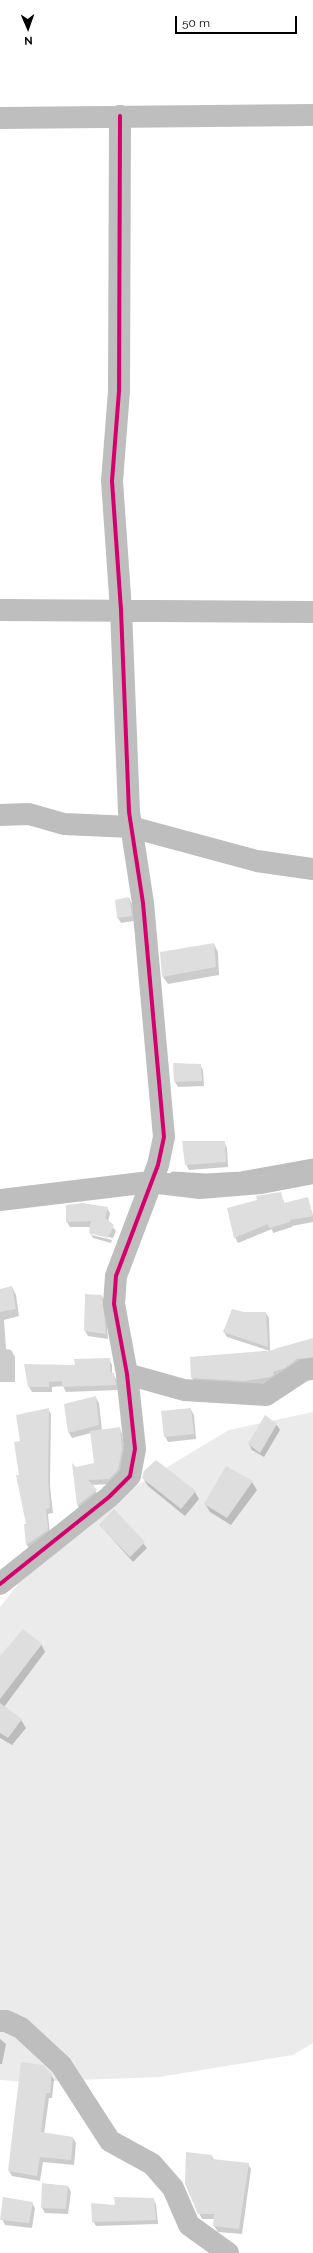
<!DOCTYPE html>
<html>
<head>
<meta charset="utf-8">
<style>
  body { margin:0 }
  #map { position:relative; width:313px; height:2253px; overflow:hidden; background:#fff; font-family:Raleway,sans-serif }
  canvas { display:block }
  .north { position:absolute; left:8px; top:8px; width:40px; height:40px; -webkit-text-stroke:3px #fff; paint-order:stroke; rotate:178deg; font-size:11px; font-weight:700; line-height:16px; text-align:center; color:#000 }
  .north::after { content:''; display:block; margin:auto; width:14px; height:18px; background:#000; clip-path:polygon(50% 0,100% 100%,50% 72%,0 100%) }
  .scale { position:absolute; left:175px; top:16px; width:122px; height:18px; box-sizing:border-box; border:2px solid #000; border-top:0; padding-left:5px; font-size:12px; line-height:14px; white-space:nowrap; color:#000; -webkit-text-stroke:3px #fff; paint-order:stroke }
</style>
</head>
<body>
<div id="map">
<canvas width="313" height="2253"></canvas>
<div class="north">N</div>
<div class="scale">50 m</div>
</div>
<script>
const g = document.querySelector('canvas').getContext('2d');
g.lineJoin = 'round';
function paint(path, color) {
  g.fillStyle = color;
  g.fill(path, 'evenodd');
}
function shape(rows) {
  const path = new Path2D();
  for (const r of rows) {
    path.moveTo(r[0], r[1]);
    for (let i = 2; i < r.length; i += 2) path.lineTo(r[i], r[i + 1]);
  }
  return path;
}
function stroke(path, color, width, dash) {
  g.strokeStyle = color;
  g.lineWidth = width;
  g.lineCap = dash ? 'butt' : 'round';
  g.setLineDash(dash || []);
  g.stroke(path);
}
const green = shape([
  [313,1412,313,2043,293,2055,159,2077,25,2082,0,2080,0,1607,59,1532,229,1430]
]);
const shadow = shape([
  [129,898,132,904,134,921,121,923,118,918,116,900],
  [214,944,218,952,219,975,168,984,163,977],
  [200,1065,203,1070,204,1086,178,1087,175,1082],
  [224,1142,227,1148,228,1167,189,1170,186,1164],
  [280,1193,285,1204,307,1198,313,1215,313,1222,292,1226,292,1227,273,1233,272,1229,238,1243,235,1237,259,1200],
  [67,1206,107,1208,110,1213,108,1222,116,1231,113,1238,92,1233,92,1235,112,1240,111,1243,93,1238,90,1232,91,1227,70,1227,67,1222],
  [12,1287,16,1295,19,1316,4,1320,6,1349,11,1350,15,1357,15,1382,0,1382,0,1290],
  [102,1296,105,1301,108,1339,88,1336,85,1331],
  [244,1313,266,1313,269,1318,270,1351,313,1339,313,1362,273,1382,248,1386,195,1383,192,1378,270,1351,227,1337,224,1332],
  [109,1359,112,1365,112,1374,117,1380,118,1390,66,1392,63,1386,52,1387,52,1392,32,1392,29,1387,25,1365,76,1366],
  [96,1398,99,1403,102,1431,120,1429,122,1434,125,1454,121,1475,112,1484,91,1485,99,1496,81,1511,78,1506,73,1466,75,1468,95,1464,91,1433,72,1438,69,1433,66,1405],
  [48,1409,51,1414,50,1486,53,1513,48,1514,50,1535,30,1550,27,1545,25,1525,27,1525,21,1476,22,1442],
  [191,1410,194,1415,196,1439,168,1442,165,1436],
  [277,1425,280,1430,264,1457,252,1450,249,1444],
  [226,1468,252,1482,257,1490,231,1525,210,1512,205,1504],
  [143,1478,195,1492,199,1499,185,1516,148,1486],
  [114,1510,147,1548,133,1562,100,1525],
  [41,1644,45,1652,4,1707,21,1720,26,1728,12,1745,0,1738,0,1658],
  [0,2039,6,2044,2,2064,0,2064],
  [51,2075,54,2080,52,2098,49,2098,44,2134,73,2138,76,2143,74,2165,43,2162,40,2181,12,2176,9,2171],
  [212,2156,214,2160,248,2164,251,2169,242,2234,218,2232,214,2226,215,2219,202,2219,199,2213],
  [43,2184,68,2186,71,2192,68,2214,45,2213,42,2208],
  [153,2199,156,2204,158,2224,96,2226,93,2221],
  [32,2203,35,2208,32,2228,5,2225,2,2219]
]);
const stream = shape([
  [173,1174,206,1176,241,1174,313,1161]
]);
const building = shape([
  [129,897,132,916,117,918,115,900],
  [214,943,216,967,162,977,160,952],
  [173,1063,201,1064,202,1081,174,1082],
  [182,1141,225,1141,226,1162,185,1165],
  [281,1192,284,1203,308,1197,313,1216,290,1220,290,1222,269,1228,268,1224,234,1238,227,1208,257,1200,256,1196],
  [82,1203,108,1207,105,1218,114,1225,108,1238,89,1233,91,1221,66,1222,66,1205],
  [12,1286,16,1309,0,1312,0,1289],
  [85,1294,102,1295,106,1334,84,1331],
  [232,1309,244,1312,266,1312,268,1347,223,1332],
  [313,1338,313,1357,297,1359,285,1368,273,1372,274,1375,270,1377,244,1381,191,1378,190,1357,276,1350,274,1349],
  [110,1358,110,1372,114,1373,116,1385,62,1387,62,1381,49,1382,49,1387,28,1387,24,1364,75,1365,74,1359],
  [96,1396,99,1425,68,1433,64,1404],
  [49,1408,48,1480,50,1508,46,1509,48,1530,26,1545,24,1524,26,1524,16,1475,19,1475,14,1442,20,1441,16,1415],
  [191,1408,194,1434,164,1437,161,1411],
  [265,1415,277,1424,260,1453,248,1444],
  [120,1427,122,1449,118,1470,109,1479,88,1480,97,1490,77,1506,72,1463,76,1467,94,1463,90,1431],
  [156,1460,196,1491,181,1509,142,1478,144,1471],
  [226,1466,253,1481,227,1518,204,1504],
  [114,1509,145,1542,130,1557,99,1525],
  [23,1629,42,1644,0,1699,0,1656],
  [0,1703,22,1719,8,1738,0,1733],
  [21,2062,43,2065,52,2074,50,2093,46,2093,41,2132,73,2137,71,2160,40,2157,37,2176,8,2171],
  [186,2152,212,2155,212,2159,249,2163,239,2229,213,2226,214,2214,198,2214,185,2184],
  [42,2183,68,2186,66,2209,41,2208],
  [3,2197,33,2202,29,2223,0,2220],
  [114,2197,154,2198,156,2220,92,2222,91,2203,115,2205]
]);
const minor = shape([
  [0,118,313,115],
  [0,610,313,612],
  [0,815,29,814,64,824,131,827,257,861,313,869],
  [0,1200,150,1182,200,1188,261,1183,313,1173],
  [127,1374,184,1390,266,1395,304,1370,313,1369],
  [0,1584,109,1497,130,1476,135,1449,127,1374,114,1304,116,1276,158,1165,164,1137,143,903,129,812,121,610,112,481,119,391,120,116],
  [0,2021,6,2021,21,2028,61,2065,110,2141,152,2164,173,2188,189,2225,228,2253]
]);
const cycleway = shape([
  [0,1584,109,1497,130,1476,135,1449,127,1374,114,1304,116,1276,158,1165,164,1137,143,903,129,812,121,610,112,481,119,391,120,116]
]);
paint(green, '#ebebeb');
paint(shadow, '#0003');
stroke(stream, '#bdbdbd', 5);
paint(building, '#dedede');
stroke(minor, '#bebebe', 22);
stroke(cycleway, '#d6006c', 4);
</script>
</body>
</html>
